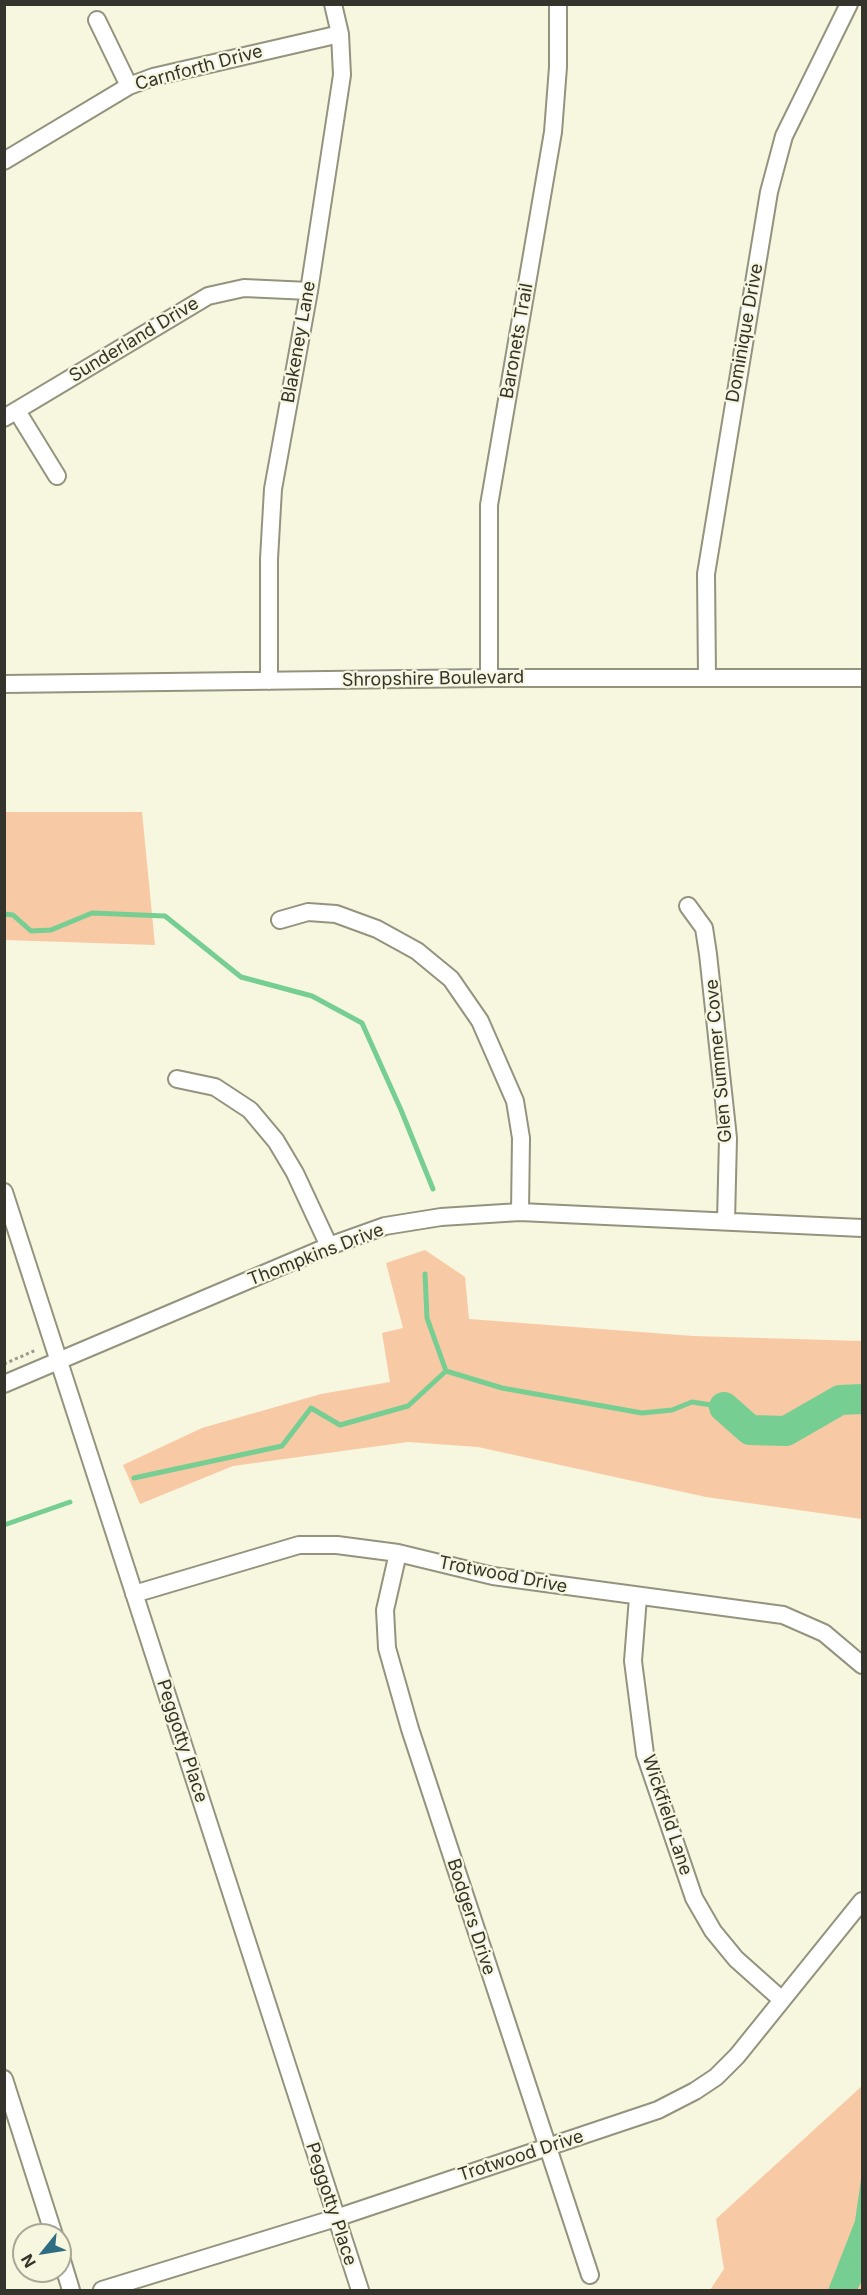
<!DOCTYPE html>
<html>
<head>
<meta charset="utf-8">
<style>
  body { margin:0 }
  #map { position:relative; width:867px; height:2295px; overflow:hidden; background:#f7f6df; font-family:Inter,sans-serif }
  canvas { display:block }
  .frame { position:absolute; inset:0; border:6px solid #35342c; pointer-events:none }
  .north { position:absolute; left:12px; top:2223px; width:60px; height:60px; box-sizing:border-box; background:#f7f6df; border:2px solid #a9a897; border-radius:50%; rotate:240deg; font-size:16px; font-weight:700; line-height:24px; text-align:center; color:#35342c }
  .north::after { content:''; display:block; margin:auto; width:21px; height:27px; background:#2f6d83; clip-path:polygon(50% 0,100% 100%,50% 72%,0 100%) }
</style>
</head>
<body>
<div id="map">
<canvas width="867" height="2295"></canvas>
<div class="frame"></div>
<div class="north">N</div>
</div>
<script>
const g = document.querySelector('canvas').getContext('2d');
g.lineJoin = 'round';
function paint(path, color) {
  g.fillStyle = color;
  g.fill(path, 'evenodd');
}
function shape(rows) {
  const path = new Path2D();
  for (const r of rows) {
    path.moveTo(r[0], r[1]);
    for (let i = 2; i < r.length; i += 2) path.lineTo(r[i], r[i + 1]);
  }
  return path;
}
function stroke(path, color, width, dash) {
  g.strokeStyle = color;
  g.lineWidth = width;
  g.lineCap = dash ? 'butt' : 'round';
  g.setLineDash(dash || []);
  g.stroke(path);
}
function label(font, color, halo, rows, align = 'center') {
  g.font = font + ' Inter,sans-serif';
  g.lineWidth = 4.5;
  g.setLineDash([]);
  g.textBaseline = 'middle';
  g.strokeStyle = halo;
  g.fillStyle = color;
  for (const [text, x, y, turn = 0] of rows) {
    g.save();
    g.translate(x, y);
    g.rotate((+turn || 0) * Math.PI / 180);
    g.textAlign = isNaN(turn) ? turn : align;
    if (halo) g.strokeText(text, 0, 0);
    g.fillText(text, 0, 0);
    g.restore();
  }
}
const green = shape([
  [5,812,142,812,155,945,5,940],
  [425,1250,465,1277,469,1319,693,1336,862,1341,862,1519,706,1497,478,1447,408,1442,233,1466,140,1504,123,1465,202,1428,321,1394,390,1382,382,1333,403,1328,386,1263],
  [862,2086,862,2290,710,2290,724,2269,716,2219]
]);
const water = shape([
  [862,2172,862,2281,857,2290,828,2290,855,2221]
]);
const stream = shape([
  [4,914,13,915,31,931,51,930,92,913,165,916,241,977,312,996,362,1023,401,1110,433,1189],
  [425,1274,427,1318,446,1371,502,1388,642,1413,672,1410,692,1402,724,1407],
  [134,1478,282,1446,311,1408,340,1425,408,1406,446,1371],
  [4,1525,70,1502]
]);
const river = shape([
  [724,1407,750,1430,786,1431,840,1400,862,1399]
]);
const path = shape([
  [4,1364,36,1350]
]);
const minor = shape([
  [97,20,129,86],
  [4,161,129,86,153,77,340,34],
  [17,411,57,476],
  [4,418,208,296,244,288,309,291],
  [707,677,706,574,769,192,784,136,849,4],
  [489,678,489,505,553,132,558,67,558,4],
  [269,681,269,559,273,489,309,291,342,75,340,34,333,4],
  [4,684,489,678,862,678],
  [688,906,704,928,708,954,728,1138,726,1221],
  [280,920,308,912,336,914,377,929,417,951,451,979,480,1021,515,1101,521,1138,520,1212],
  [177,1079,215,1087,250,1110,276,1141,295,1173,329,1246],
  [4,1192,360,2290],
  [4,1384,329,1246,385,1226,441,1217,520,1212,862,1228],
  [398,1553,385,1610,387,1648,410,1729,590,2275],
  [134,1594,299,1545,337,1545,398,1553,493,1576,783,1615,824,1633,862,1665],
  [638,1597,633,1661,645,1754,694,1898,713,1931,736,1959,782,2000],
  [4,2079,54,2235],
  [60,2254,71,2290],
  [102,2290,336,2218,658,2110,695,2091,716,2077,737,2056,862,1901]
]);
const streetNames = [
  ["Carnforth Drive",199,68,-15],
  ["Dominique Drive",745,333,-80],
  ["Sunderland Drive",134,340,-31],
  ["Baronets Trail",517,341,-80],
  ["Blakeney Lane",299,342,-80],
  ["Shropshire Boulevard",433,679,-1],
  ["Glen Summer Cove",719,1061,-95],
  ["Thompkins Drive",316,1255,-21],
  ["Trotwood Drive",503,1575,11],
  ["Peggotty Place",182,1741,72],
  ["Wickfield Lane",667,1815,72],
  ["Bodgers Drive",471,1917,72],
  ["Trotwood Drive",521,2156,-18],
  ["Peggotty Place",331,2204,72]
];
paint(green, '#f8c9a5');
paint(water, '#76ce93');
stroke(stream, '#76ce93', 5);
stroke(river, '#76ce93', 30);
stroke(minor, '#94937e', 20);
stroke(path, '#9a9989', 3, [3, 3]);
stroke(minor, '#fff', 16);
label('18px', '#35342c', '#f7f6df', streetNames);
</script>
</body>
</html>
